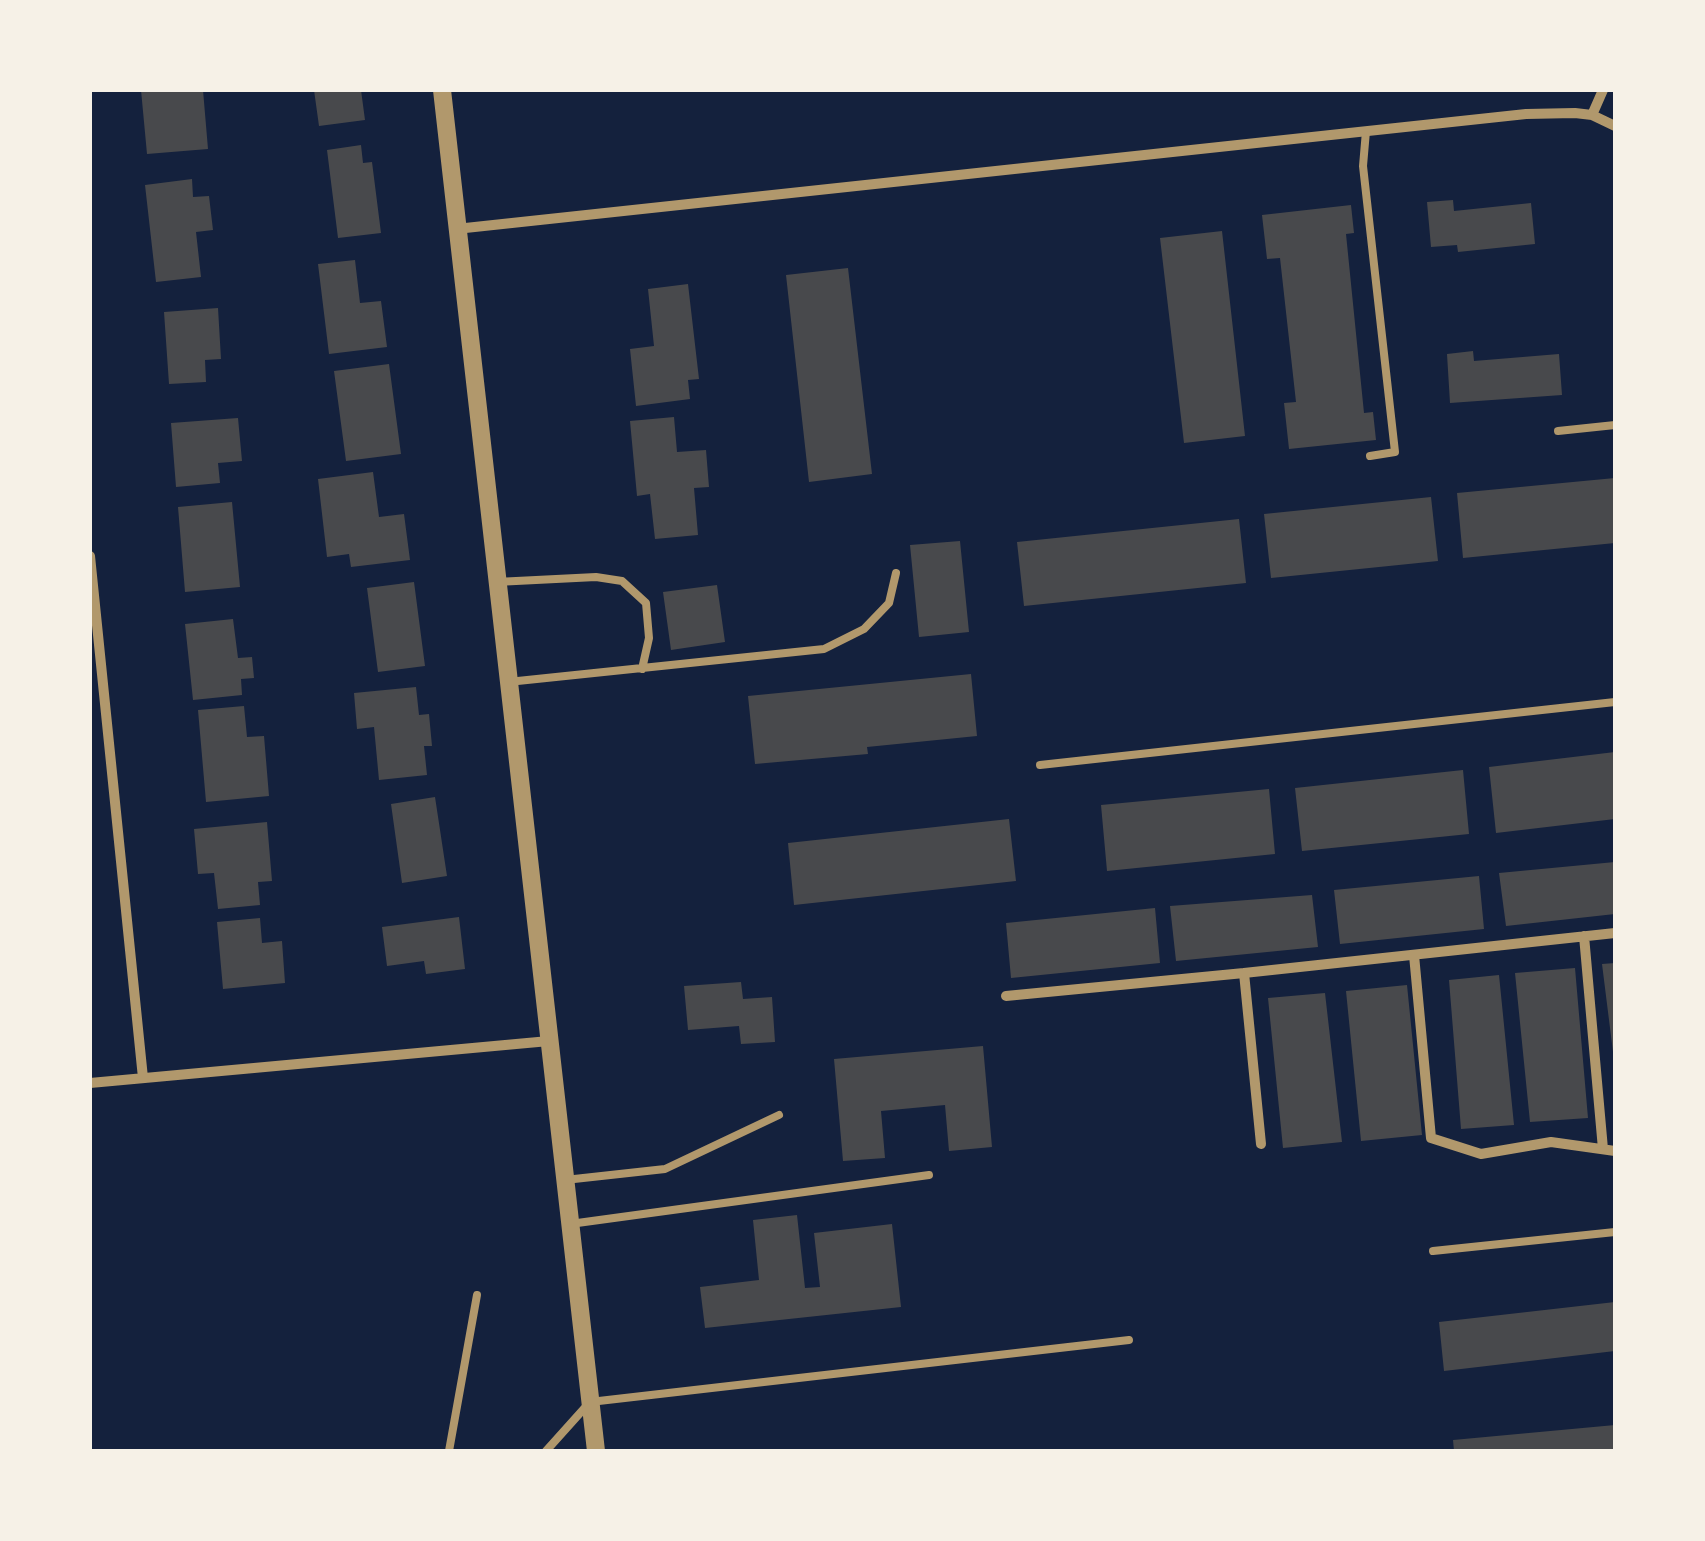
<!DOCTYPE html>
<html>
<head>
<meta charset="utf-8">
<style>
  body { margin:0 }
  #map { position:relative; width:1705px; height:1541px; overflow:hidden; background:#14213d; font-family:Signika,sans-serif }
  canvas { display:block }
  .frame { position:absolute; inset:0; border:92px solid #f6f1e7; pointer-events:none }
</style>
</head>
<body>
<div id="map">
<canvas width="1705" height="1541"></canvas>
<div class="frame"></div>
</div>
<script>
const g = document.querySelector('canvas').getContext('2d');
g.lineJoin = 'round';
function paint(path, color) {
  g.fillStyle = color;
  g.fill(path, 'evenodd');
}
function shape(rows) {
  const path = new Path2D();
  for (const r of rows) {
    path.moveTo(r[0], r[1]);
    for (let i = 2; i < r.length; i += 2) path.lineTo(r[i], r[i + 1]);
  }
  return path;
}
function stroke(path, color, width, dash) {
  g.strokeStyle = color;
  g.lineWidth = width;
  g.lineCap = dash ? 'butt' : 'round';
  g.setLineDash(dash || []);
  g.stroke(path);
}
const building = shape([
  [141,90,203,90,208,149,147,154],
  [314,90,361,90,365,120,319,126],
  [361,145,363,163,372,162,381,233,338,238,327,150],
  [192,179,193,197,209,196,213,230,196,232,201,277,156,282,145,185],
  [1453,200,1454,211,1531,203,1535,244,1458,252,1457,245,1431,247,1427,202],
  [1351,205,1354,233,1346,234,1364,413,1373,412,1376,440,1289,449,1284,403,1296,402,1280,258,1267,259,1262,215],
  [1222,231,1245,436,1184,443,1160,238],
  [355,260,360,303,381,301,387,347,329,354,318,264],
  [848,268,872,474,809,482,786,275],
  [688,284,699,379,688,380,690,399,636,406,630,349,654,346,648,289],
  [218,308,221,359,205,360,206,382,169,384,164,312],
  [1473,351,1474,361,1559,354,1562,395,1450,403,1447,354],
  [389,364,401,454,346,461,334,371],
  [674,417,677,452,706,450,709,487,694,488,698,535,655,539,650,494,637,496,630,421],
  [238,418,242,461,218,463,220,483,176,487,171,423],
  [373,472,379,517,404,514,410,560,351,567,349,554,327,557,318,479],
  [1615,478,1615,543,1463,558,1457,493],
  [1431,497,1438,561,1271,578,1264,514],
  [232,502,240,587,185,592,178,507],
  [1239,519,1246,583,1024,606,1017,542],
  [960,541,969,632,919,637,910,545],
  [414,582,425,666,378,672,367,588],
  [717,585,725,642,671,650,663,592],
  [233,619,238,658,252,657,254,678,241,679,242,695,193,700,185,624],
  [971,674,977,736,867,747,868,754,755,764,748,696],
  [416,687,419,715,429,714,432,746,424,746,427,775,379,780,374,727,357,729,354,693],
  [244,706,247,737,264,736,269,796,206,802,198,710],
  [1615,752,1615,819,1496,833,1489,767],
  [1463,770,1469,834,1302,851,1295,788],
  [1269,789,1275,854,1107,871,1101,805],
  [435,797,447,876,402,883,391,804],
  [1009,819,1016,881,794,905,788,843],
  [267,822,272,881,258,882,260,905,218,909,214,873,198,874,194,829],
  [1615,862,1615,914,1506,926,1499,873],
  [1479,876,1484,929,1340,944,1334,890],
  [1312,895,1318,947,1176,961,1170,906],
  [1155,908,1160,963,1011,978,1006,923],
  [459,917,465,969,426,974,424,961,387,966,382,927],
  [260,918,262,943,282,941,285,983,223,989,217,922],
  [1615,963,1615,1051,1613,1052,1602,964],
  [1575,968,1588,1118,1530,1122,1515,973],
  [1499,975,1514,1125,1461,1129,1449,980],
  [741,982,743,999,772,997,775,1042,741,1044,739,1026,688,1030,684,986],
  [1407,985,1422,1135,1361,1141,1346,991],
  [1325,993,1342,1142,1283,1148,1268,998],
  [983,1046,992,1147,949,1151,945,1105,881,1111,885,1158,843,1161,834,1059],
  [797,1215,805,1288,820,1287,814,1233,892,1224,901,1307,705,1328,700,1287,759,1280,753,1220],
  [1615,1302,1615,1351,1444,1371,1439,1322],
  [1615,1425,1615,1451,1454,1451,1453,1440]
]);
const service = shape([
  [1366,131,1363,166,1395,452,1370,456],
  [1558,431,1615,425],
  [496,582,596,577,622,581,646,603,649,638,642,669],
  [508,682,824,649,864,629,889,603,896,573],
  [1040,765,1615,702],
  [565,1180,665,1169,779,1115],
  [570,1224,929,1175],
  [1433,1251,1615,1232],
  [449,1451,477,1295],
  [546,1451,590,1402,1129,1340]
]);
const minor = shape([
  [1592,115,1603,90],
  [456,229,1526,114,1575,113,1592,115,1615,126],
  [90,556,143,1078],
  [1584,936,1603,1149],
  [1414,955,1431,1138,1481,1154,1551,1142,1615,1151],
  [1006,996,1244,973],
  [90,1083,549,1041],
  [1261,1144,1244,973,1615,933]
]);
const tertiary = shape([
  [442,90,596,1451]
]);
paint(building, '#48494c');
stroke(service, '#b1986c', 8);
stroke(minor, '#b1986c', 10);
stroke(tertiary, '#b1986c', 18);
</script>
</body>
</html>
